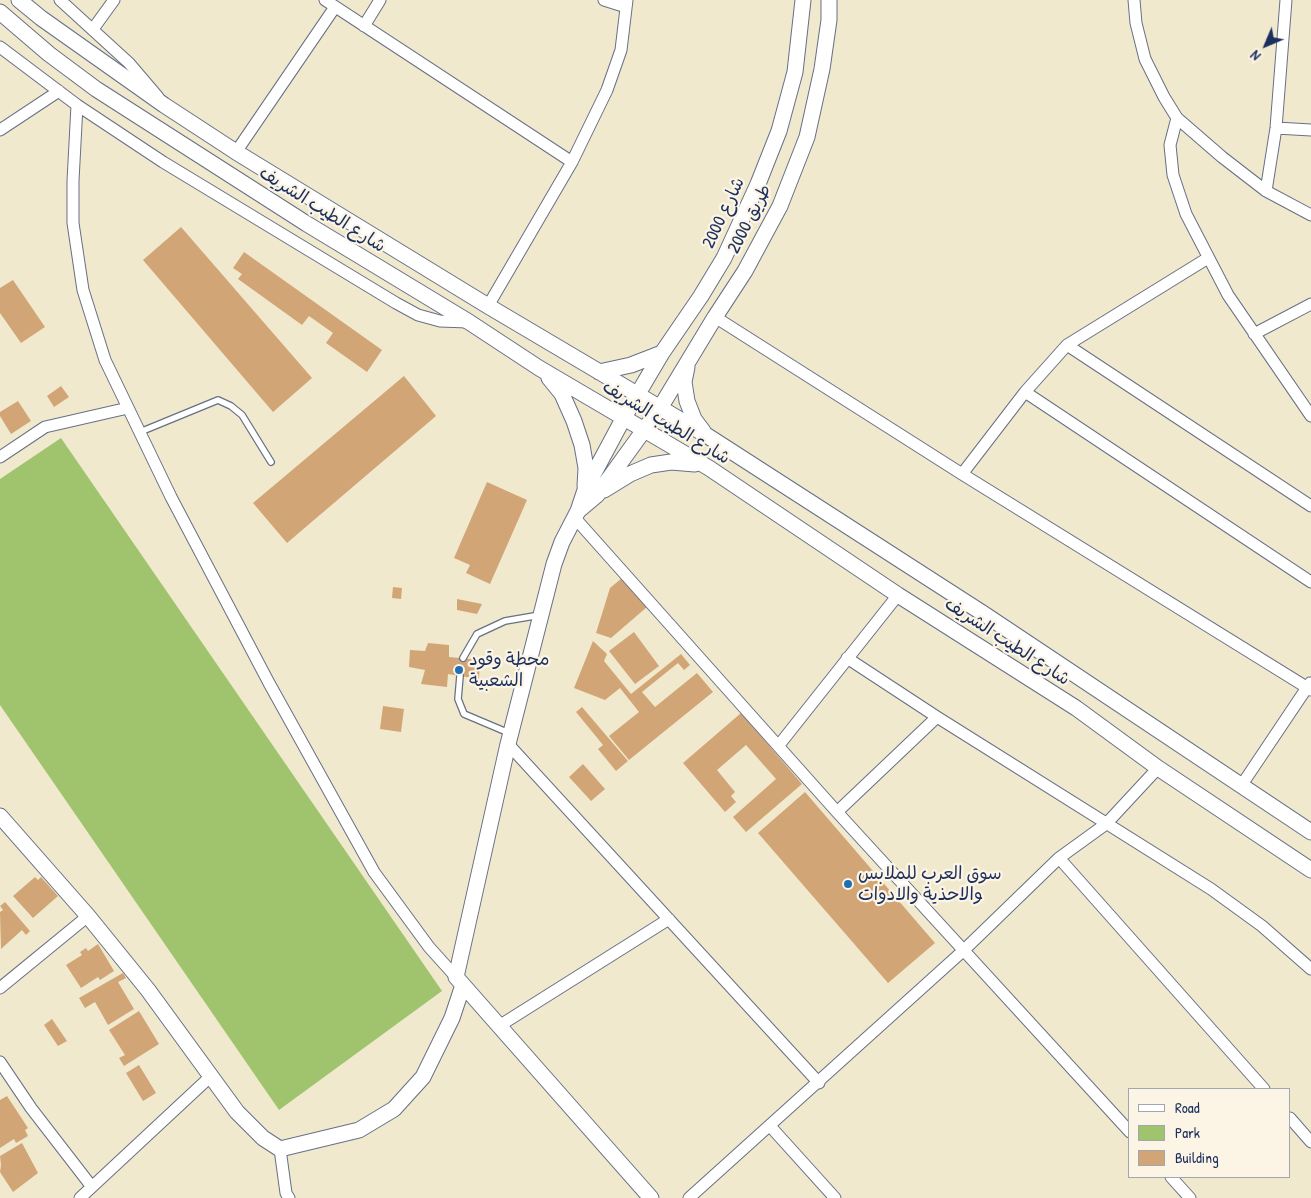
<!DOCTYPE html>
<html>
<head>
<meta charset="utf-8">
<style>
  body { margin:0 }
  #map { position:relative; width:1311px; height:1198px; overflow:hidden; background:#f1e9ce; font-family:"Patrick Hand",sans-serif }
  canvas { display:block }
  .legend { position:absolute; left:1128px; top:1088px; width:162px; height:90px; box-sizing:border-box; background:#fcf5e5; border:1px solid #a2a6af; margin:0; padding:6px 9px; list-style:none; font-size:15px; color:#1b2f5e }
  .legend li { display:flex; align-items:center; gap:10px; height:25px }
  .legend b { width:25px; border:1px solid #a2a6af }
  .north { position:absolute; left:1241px; top:20px; width:50px; height:50px; -webkit-text-stroke:4px #fcf5e5; paint-order:stroke; rotate:225deg; font-size:14px; font-weight:700; line-height:20px; text-align:center; color:#1b2f5e }
  .north::after { content:''; display:block; margin:auto; width:18px; height:22px; background:#1b2f5e; clip-path:polygon(50% 0,100% 100%,50% 72%,0 100%) }
</style>
</head>
<body>
<div id="map">
<canvas width="1311" height="1198"></canvas>
<ul class="legend">
<li><b style="height:6px;background:#fff"></b>Road</li>
<li><b style="height:14px;background:#a0c46d"></b>Park</li>
<li><b style="height:14px;background:#d2a576"></b>Building</li>
</ul>
<div class="north">N</div>
</div>
<script>
const g = document.querySelector('canvas').getContext('2d');
g.lineJoin = 'round';
function paint(path, color) {
  g.fillStyle = color;
  g.fill(path, 'evenodd');
}
function shape(rows) {
  const path = new Path2D();
  for (const r of rows) {
    path.moveTo(r[0], r[1]);
    for (let i = 2; i < r.length; i += 2) path.lineTo(r[i], r[i + 1]);
  }
  return path;
}
function stroke(path, color, width, dash) {
  g.strokeStyle = color;
  g.lineWidth = width;
  g.lineCap = dash ? 'butt' : 'round';
  g.setLineDash(dash || []);
  g.stroke(path);
}
function label(font, color, halo, rows, align = 'center') {
  g.font = font + ' "Patrick Hand","Playpen Sans Arabic",sans-serif';
  g.lineWidth = 4.5;
  g.setLineDash([]);
  g.textBaseline = 'middle';
  g.strokeStyle = halo;
  g.fillStyle = color;
  for (const [text, x, y, turn = 0] of rows) {
    g.save();
    g.translate(x, y);
    g.rotate((+turn || 0) * Math.PI / 180);
    g.textAlign = isNaN(turn) ? turn : align;
    if (halo) g.strokeText(text, 0, 0);
    g.fillText(text, 0, 0);
    g.restore();
  }
}
const green = shape([
  [61,438,442,991,279,1110,0,705,0,479]
]);
const building = shape([
  [181,227,312,378,273,412,143,260],
  [244,252,382,350,367,372,326,343,333,333,309,316,302,325,238,279,242,274,233,268],
  [13,280,45,327,21,343,0,313,0,288],
  [404,376,436,416,287,543,253,503],
  [61,386,69,397,54,407,47,396],
  [18,401,31,421,11,434,0,416,0,412],
  [487,482,527,500,490,584,466,573,470,565,454,558],
  [622,578,647,607,611,638,596,633,610,588],
  [393,587,402,588,401,599,392,598],
  [457,599,482,604,477,614,457,610],
  [634,632,659,666,635,684,609,651],
  [593,641,607,654,604,661,631,694,681,654,690,665,684,670,678,663,642,692,655,707,697,673,713,692,629,760,609,736,639,712,620,688,605,700,574,688],
  [428,643,449,645,449,657,480,660,479,679,448,674,447,687,421,684,425,670,409,667,410,650,425,651],
  [383,706,404,709,401,732,380,729],
  [582,707,628,761,616,771,598,749,603,745,576,712],
  [741,713,802,784,746,832,733,817,776,779,746,745,717,770,735,792,731,796,736,802,725,812,683,763],
  [583,764,605,789,591,801,569,777],
  [805,792,935,943,888,983,758,833],
  [35,877,38,880,41,877,58,896,33,918,13,896],
  [5,902,30,931,26,935,22,930,1,949,0,912,3,910,0,906],
  [98,944,114,971,100,980,98,977,81,988,66,965,82,955,80,952,86,948,88,951],
  [123,973,126,978,118,982,134,1009,108,1025,95,1002,85,1008,79,998],
  [139,1011,159,1044,124,1066,119,1058,125,1055,109,1030],
  [52,1019,67,1041,58,1046,44,1025],
  [139,1065,156,1093,143,1101,126,1073],
  [7,1096,28,1128,25,1130,28,1136,16,1143,14,1139,0,1148,0,1100],
  [22,1143,38,1173,13,1192,0,1172,1,1165,0,1156]
]);
const lane = shape([
  [140,432,218,400,231,406,242,415,271,462],
  [463,658,477,634,505,621,540,615],
  [460,676,458,699,464,714,509,733]
]);
const street = shape([
  [60,0,129,63,158,97],
  [325,0,572,162],
  [604,0,626,7],
  [1134,0,1136,23,1145,59,1164,97,1177,118,1222,157,1266,191,1311,215],
  [364,26,380,0],
  [93,29,114,0],
  [0,47,77,105,163,162,396,303,418,315,440,321,468,322],
  [77,105,73,181,73,223,83,290,105,360,171,497,269,683,374,872,429,947,456,977],
  [1177,118,1170,145,1173,175,1186,214,1228,295,1311,416],
  [1276,128,1311,130],
  [0,130,59,91],
  [236,152,335,7],
  [1266,191,1276,128,1286,0],
  [488,306,572,162,607,90,621,50,627,0],
  [715,317,962,474,1311,690],
  [1254,334,1311,304],
  [1067,345,1208,258],
  [1025,392,1067,345,1311,506],
  [0,457,45,427,128,408],
  [962,474,1025,392,1311,582],
  [574,517,837,812,1130,1132],
  [847,658,937,717,1211,889,1262,926,1311,969],
  [508,744,819,1083],
  [779,745,898,595],
  [1241,786,1310,683],
  [837,812,937,717],
  [1059,858,1264,1089],
  [0,988,88,916],
  [499,1026,669,919],
  [0,1062,31,1108,92,1187],
  [1290,1118,1311,1142],
  [770,1126,835,1198],
  [280,1149,286,1193,289,1198],
  [1171,1177,1190,1198],
  [80,1198,211,1076],
  [689,1198,964,950,1059,858,1106,824,1158,768]
]);
const secondary = shape([
  [19,0,41,18,164,105,236,152,488,306,706,435,984,614,1311,832],
  [0,12,49,54,96,89,307,224,469,322,539,368,709,468,898,595,1076,708,1158,768,1311,870],
  [687,367,684,382,687,401,694,419,703,431],
  [599,372,631,365,662,353],
  [549,378,562,394,574,421,582,445,586,468,585,486],
  [604,490,630,474,651,465,671,462,695,464],
  [578,511,597,495,660,408,715,317,745,271,780,206,807,137,822,69,829,20,829,0],
  [0,816,88,916,148,990,237,1112,263,1138,280,1149,359,1130,394,1109,423,1077,452,1018,463,985],
  [651,1198,456,977,508,744,554,564,562,542,578,511,585,490,623,419,662,353,701,296,724,258,758,184,779,131,795,72,803,0]
]);
const markers = [
  [459,670,5,"#1f6fb2"],
  [848,884,5,"#1f6fb2"]
];
const streetNames = [
  ["شارع الطيب الشريف",322,210,32],
  ["شارع 2000",724,213,-65],
  ["طريق 2000",750,219,-63],
  ["شارع الطيب الشريف",666,423,31],
  ["شارع الطيب الشريف",1007,642,33]
];
const poiNames = [
  ["محطة وقود",469,660],
  ["الشعبية",469,681],
  ["سوق العرب للملابس",858,874],
  ["والاحذية والادوات",858,895]
];
paint(green, '#a0c46d');
paint(building, '#d2a576');
stroke(lane, '#667085', 8);
stroke(street, '#667085', 13);
stroke(secondary, '#667085', 17);
stroke(lane, '#fff', 5.5);
stroke(street, '#fff', 11);
stroke(secondary, '#fff', 15);
for (const [x, y, r, color] of markers) {
  const dot = new Path2D();
  dot.arc(x, y, r, 0, 2 * Math.PI);
  g.fillStyle = color;
  g.fill(dot);
  stroke(dot, '#fcf5e5', 2);
}
label('18px', '#1b2f5e', '#fcf5e5', streetNames);
label('18px', '#1b2f5e', '#fcf5e5', poiNames, 'left');
</script>
</body>
</html>
